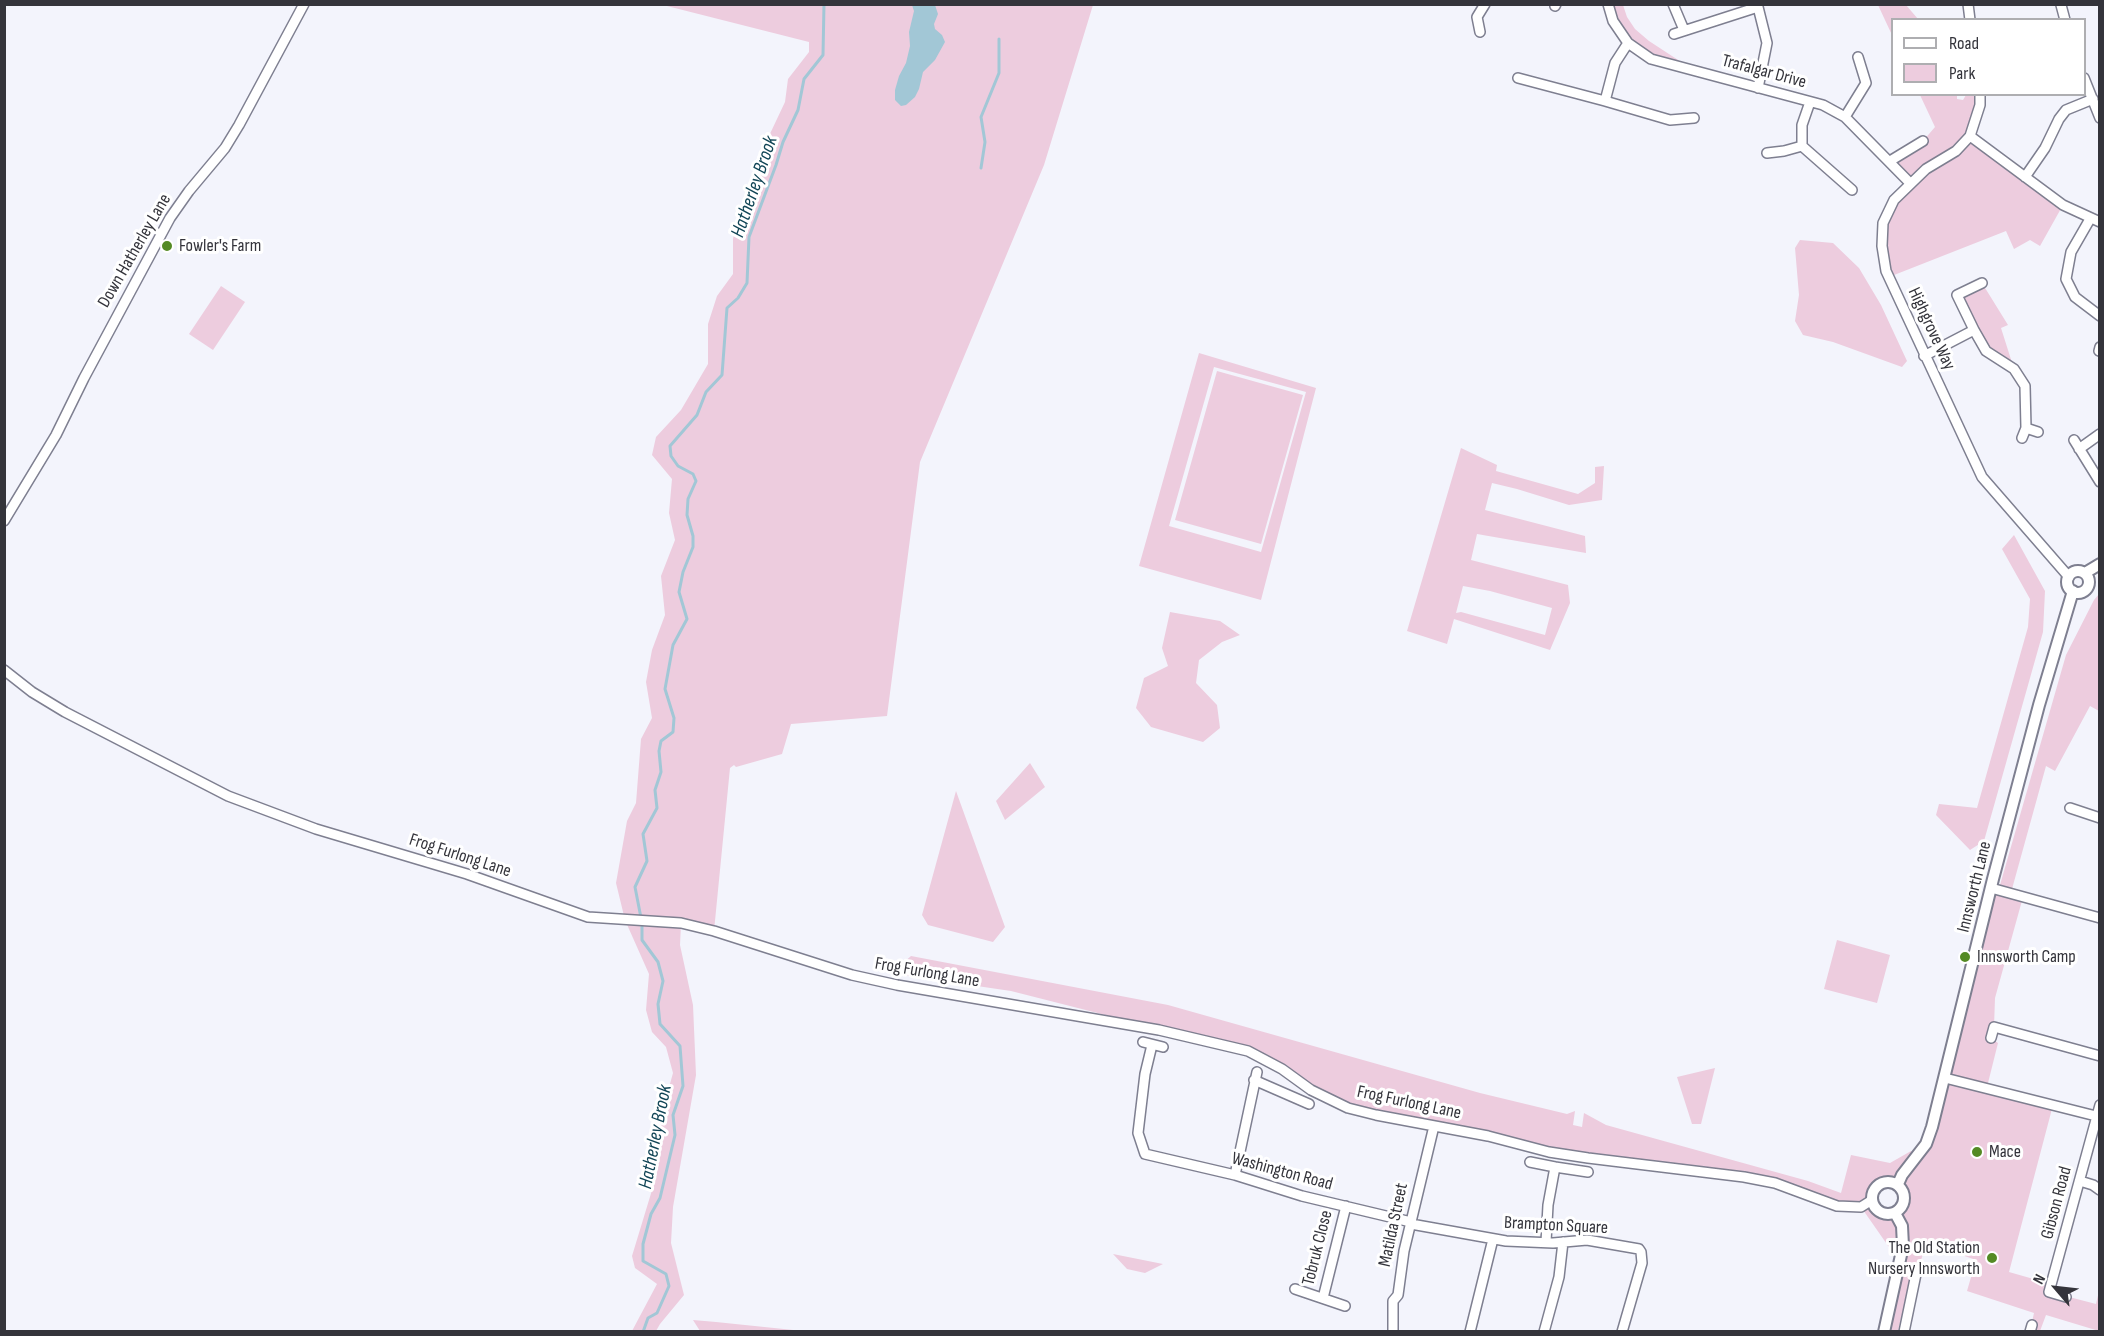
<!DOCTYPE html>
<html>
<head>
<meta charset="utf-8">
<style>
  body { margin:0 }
  #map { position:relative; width:2104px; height:1336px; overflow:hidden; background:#f3f4fc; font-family:"Sofia Sans Condensed",sans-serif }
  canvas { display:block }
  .frame { position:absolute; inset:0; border:6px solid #34343b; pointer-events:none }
  .legend { position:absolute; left:1891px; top:18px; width:195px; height:78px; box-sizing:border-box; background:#fff; border:2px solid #aeaeb1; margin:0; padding:8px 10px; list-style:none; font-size:18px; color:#34343b }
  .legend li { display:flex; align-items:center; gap:12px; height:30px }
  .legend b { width:30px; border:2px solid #aeaeb1 }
  .north { position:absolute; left:2026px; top:1258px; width:60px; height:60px; -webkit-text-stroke:4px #fff; paint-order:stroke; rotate:298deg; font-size:16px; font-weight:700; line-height:24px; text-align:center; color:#34343b }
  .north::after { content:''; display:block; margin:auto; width:21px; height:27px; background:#34343b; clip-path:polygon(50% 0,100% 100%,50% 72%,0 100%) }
</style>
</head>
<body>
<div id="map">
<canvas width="2104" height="1336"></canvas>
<div class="frame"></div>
<ul class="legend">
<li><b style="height:8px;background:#fff"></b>Road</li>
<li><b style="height:16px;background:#edccde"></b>Park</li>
</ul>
<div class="north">N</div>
</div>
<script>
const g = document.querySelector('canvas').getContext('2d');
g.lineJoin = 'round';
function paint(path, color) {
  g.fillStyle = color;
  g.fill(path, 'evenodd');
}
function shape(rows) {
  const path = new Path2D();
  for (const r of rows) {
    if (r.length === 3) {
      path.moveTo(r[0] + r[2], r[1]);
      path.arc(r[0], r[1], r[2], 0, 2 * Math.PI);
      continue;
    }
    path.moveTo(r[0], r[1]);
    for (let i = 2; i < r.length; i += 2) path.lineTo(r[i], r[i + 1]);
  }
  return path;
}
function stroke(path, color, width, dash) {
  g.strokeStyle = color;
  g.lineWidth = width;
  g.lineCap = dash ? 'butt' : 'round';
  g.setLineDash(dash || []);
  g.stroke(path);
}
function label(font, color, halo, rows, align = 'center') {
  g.font = font + ' "Sofia Sans Condensed",sans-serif';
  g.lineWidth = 6;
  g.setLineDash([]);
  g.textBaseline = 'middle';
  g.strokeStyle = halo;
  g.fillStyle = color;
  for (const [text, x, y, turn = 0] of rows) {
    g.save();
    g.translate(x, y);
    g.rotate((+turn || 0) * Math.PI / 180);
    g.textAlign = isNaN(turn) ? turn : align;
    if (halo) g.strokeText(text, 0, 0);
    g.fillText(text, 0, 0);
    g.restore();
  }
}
const green = shape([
  [663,5,1093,5,1044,165,920,462,887,716,791,724,782,754,736,767,734,765,730,768,714,931,681,924,680,945,693,1005,696,1075,673,1207,671,1243,684,1295,660,1324,656,1331,632,1331,657,1284,635,1268,632,1256,656,1177,663,1109,673,1073,666,1047,652,1032,646,1010,649,974,625,920,616,883,627,821,636,803,641,739,652,718,646,682,652,650,665,615,661,576,675,540,669,513,672,479,652,455,656,437,681,410,708,364,708,324,717,296,733,274,733,239,738,213,759,173,768,138,785,102,788,79,809,52,809,42],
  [1608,5,1623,5,1627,17,1635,29,1649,41,1695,71,1651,59,1628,43],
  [1878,5,1906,5,1918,19,1892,20,1892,35],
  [1920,95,1957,95,1957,99,1963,100,1966,95,1980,95,1971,136,2063,205,2040,246,2030,240,2014,249,2006,231,1889,277,1883,223,1910,183,1890,161,1923,141,1935,127],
  [1800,240,1833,243,1859,268,1881,305,1907,361,1902,367,1833,342,1803,335,1795,321,1799,295,1795,248],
  [1982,283,2008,325,2001,328,2014,369,1986,351,1957,295],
  [221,286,245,302,213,350,189,334],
  [1199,353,1316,388,1261,600,1139,566],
  [1214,367,1306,392,1261,552,1169,526],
  [1217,371,1303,395,1261,544,1175,520],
  [1461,448,1497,465,1496,471,1578,494,1595,483,1595,467,1604,466,1602,500,1569,505,1517,489,1492,483,1485,510,1585,536,1586,553,1477,534,1471,560,1568,585,1570,603,1550,650,1454,619,1447,644,1407,631],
  [1463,586,1490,591,1552,608,1545,635,1461,612,1456,613],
  [2014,535,2045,591,2043,632,1984,841,1970,850,1936,815,1939,804,1977,808,2028,627,2030,599,2002,549],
  [2099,594,2099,711,2090,706,2055,771,2046,766,2012,889,2000,885,2066,655,2094,600],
  [1170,612,1220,621,1240,635,1222,642,1199,660,1196,683,1217,705,1220,728,1203,742,1151,727,1136,708,1144,678,1168,666,1162,648],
  [1030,763,1045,787,1005,820,996,801],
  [956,791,1005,927,993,942,928,925,922,915],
  [1991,888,2023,897,1995,998,1994,1027,1991,1038,1998,1043,1987,1087,2053,1105,2009,1272,2044,1282,2050,1292,2096,1304,2099,1291,2099,1331,2046,1315,2040,1331,2030,1331,2034,1313,1967,1291,1976,1260,1927,1243,1916,1274,1911,1273,1912,1280,1910,1287,1908,1287,1904,1305,1906,1306,1904,1318,1901,1318,1898,1331,1887,1331,1898,1283,1901,1283,1905,1264,1900,1263,1861,1207,1837,1206,1775,1183,1588,1158,1348,1108,1247,1051,1011,991,902,975,903,963,911,956,1168,1005,1480,1093,1567,1114,1575,1111,1573,1125,1582,1127,1584,1113,1606,1125,1808,1181,1841,1193,1851,1155,1890,1163,1911,1151,1917,1157,1926,1144],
  [1886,1181,1895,1182,1901,1186,1905,1194,1901,1208,1889,1214,1884,1213,1875,1207,1872,1196,1878,1185],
  [1837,940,1890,955,1877,1003,1824,989],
  [1715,1068,1701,1124,1692,1124,1677,1077],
  [1113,1254,1163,1264,1145,1273,1127,1269],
  [693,1320,716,1322,803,1331,700,1331]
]);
const water = shape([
  [912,5,935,5,938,14,934,24,935,29,942,35,945,42,935,60,923,72,919,89,915,97,906,105,901,106,895,100,895,90,899,76,906,63,910,46,909,32,914,11]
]);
const stream = shape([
  [981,168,985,142,981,117,999,73,999,39],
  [643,1332,648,1318,657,1313,669,1286,666,1274,643,1261,643,1244,651,1214,660,1198,675,1135,673,1115,683,1086,680,1046,660,1024,658,1004,663,981,658,962,642,940,642,923,635,887,647,861,643,834,657,808,655,790,661,772,659,751,661,741,673,732,674,718,665,689,673,645,687,619,679,592,683,572,693,547,693,536,687,515,688,499,696,481,693,474,678,466,671,456,670,446,697,415,706,392,722,375,727,308,738,298,747,283,749,237,776,165,783,142,798,110,804,79,823,55,824,4]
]);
const minor = shape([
  [1608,4,1613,21,1628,43,1651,59,1823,105,1845,117,1910,183],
  [1673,4,1684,30],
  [1968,4,1970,20],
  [2061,5,2065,20],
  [1555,6,1556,4],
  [1480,32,1477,17,1485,4],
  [1674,34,1758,7,1767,43,1758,88],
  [1518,78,1605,101,1615,63,1628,43],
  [2084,78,2100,118],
  [1980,94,1980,105,1970,136,1956,151,1926,169,1894,200,1883,223,1882,246,1886,271,1982,477,2069,577],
  [1605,101,1670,120,1694,118],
  [1810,102,1802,125,1802,146,1852,190],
  [1845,117,1866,83,1858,57],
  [1970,136,2063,205,2100,222],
  [1767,153,1784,151,1802,146],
  [1890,161,1923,141],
  [2025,177,2045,148,2059,119,2066,110,2093,99],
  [2090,219,2071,252,2066,279,2075,297,2100,316],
  [1974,330,1957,295,1982,283],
  [2099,351,2100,347],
  [1924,356,1974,330,1986,351,2014,369,2025,386,2026,428,2022,438],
  [2026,428,2038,432],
  [2074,440,2100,482],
  [2079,449,2100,434],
  [4,521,56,435,84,378,170,218,189,191,225,148,239,125,304,4],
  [4,670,32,692,65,712,228,796,316,829,467,874,588,917,681,923,714,931,852,975,897,985,1159,1030,1248,1051,1282,1069,1311,1090,1348,1108,1376,1115,1488,1136,1549,1152,1588,1158,1744,1177,1775,1183,1837,1206,1861,1207,1872,1200],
  [2070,808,2100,818],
  [1991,888,2100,918],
  [1991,1038,1994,1027,2100,1056],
  [1143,1042,1163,1047],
  [1152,1045,1145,1074,1138,1133,1145,1154,1235,1175,1302,1196,1411,1222],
  [1945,1078,2096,1116],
  [1254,1080,1309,1104],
  [1530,1162,1555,1167],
  [1235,1175,1257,1072],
  [2080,1181,2093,1185,2100,1190],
  [1411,1224,1506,1241,1553,1243,1587,1240,1639,1249,1641,1252,1642,1263,1622,1332],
  [1546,1242,1548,1205,1555,1167,1588,1172],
  [1295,1289,1345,1306],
  [2066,1297,2049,1292,2100,1105],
  [1323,1298,1346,1206],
  [1393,1332,1393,1301,1398,1295,1404,1251,1434,1126],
  [1470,1332,1493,1239],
  [1544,1332,1559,1277,1563,1242],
  [1904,1332,1916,1274],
  [2030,1332,2032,1325]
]);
const tertiary = shape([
  [2078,582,11],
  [2085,573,2100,564],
  [1888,1198,16],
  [1898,1184,1902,1175,1926,1144,1932,1127,1993,879,2039,705,2073,591],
  [1884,1332,1903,1246,1902,1226,1895,1213]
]);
const markers = [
  [167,246,6,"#548a24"],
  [1965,957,6,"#548a24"],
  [1977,1152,6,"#548a24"],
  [1992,1258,6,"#548a24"]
];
const streetNames = [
  ["Trafalgar Drive",1764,72,15],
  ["Down Hatherley Lane",135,251,-60],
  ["Highgrove Way",1931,329,65],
  ["Frog Furlong Lane",460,856,18],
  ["Innsworth Lane",1975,887,-76],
  ["Frog Furlong Lane",927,973,10],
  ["Frog Furlong Lane",1409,1103,12],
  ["Washington Road",1282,1172,15],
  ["Gibson Road",2057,1203,-75],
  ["Matilda Street",1394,1225,-78],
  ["Brampton Square",1556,1226,3],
  ["Tobruk Close",1318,1248,-76]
];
const poiNames = [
  ["Fowler's Farm",179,246],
  ["Innsworth Camp",1977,957],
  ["Mace",1989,1152],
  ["The Old Station",1980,1248,"right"],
  ["Nursery Innsworth",1980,1269,"right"]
];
const waterNames = [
  ["Hatherley Brook",755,187,-71],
  ["Hatherley Brook",656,1137,-79]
];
paint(green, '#edccde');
paint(water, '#a2c7d6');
stroke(stream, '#a2c7d6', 3);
stroke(minor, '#7e7f90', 12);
stroke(tertiary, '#7e7f90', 14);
stroke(minor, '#fff', 9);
stroke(tertiary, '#fff', 10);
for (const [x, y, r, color] of markers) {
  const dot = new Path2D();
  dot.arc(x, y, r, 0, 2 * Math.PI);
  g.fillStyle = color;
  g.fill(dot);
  stroke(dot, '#fff', 2);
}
label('18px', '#34343b', '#fff', streetNames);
label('18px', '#34343b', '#fff', poiNames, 'left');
label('italic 20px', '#114556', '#fff', waterNames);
</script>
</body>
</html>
